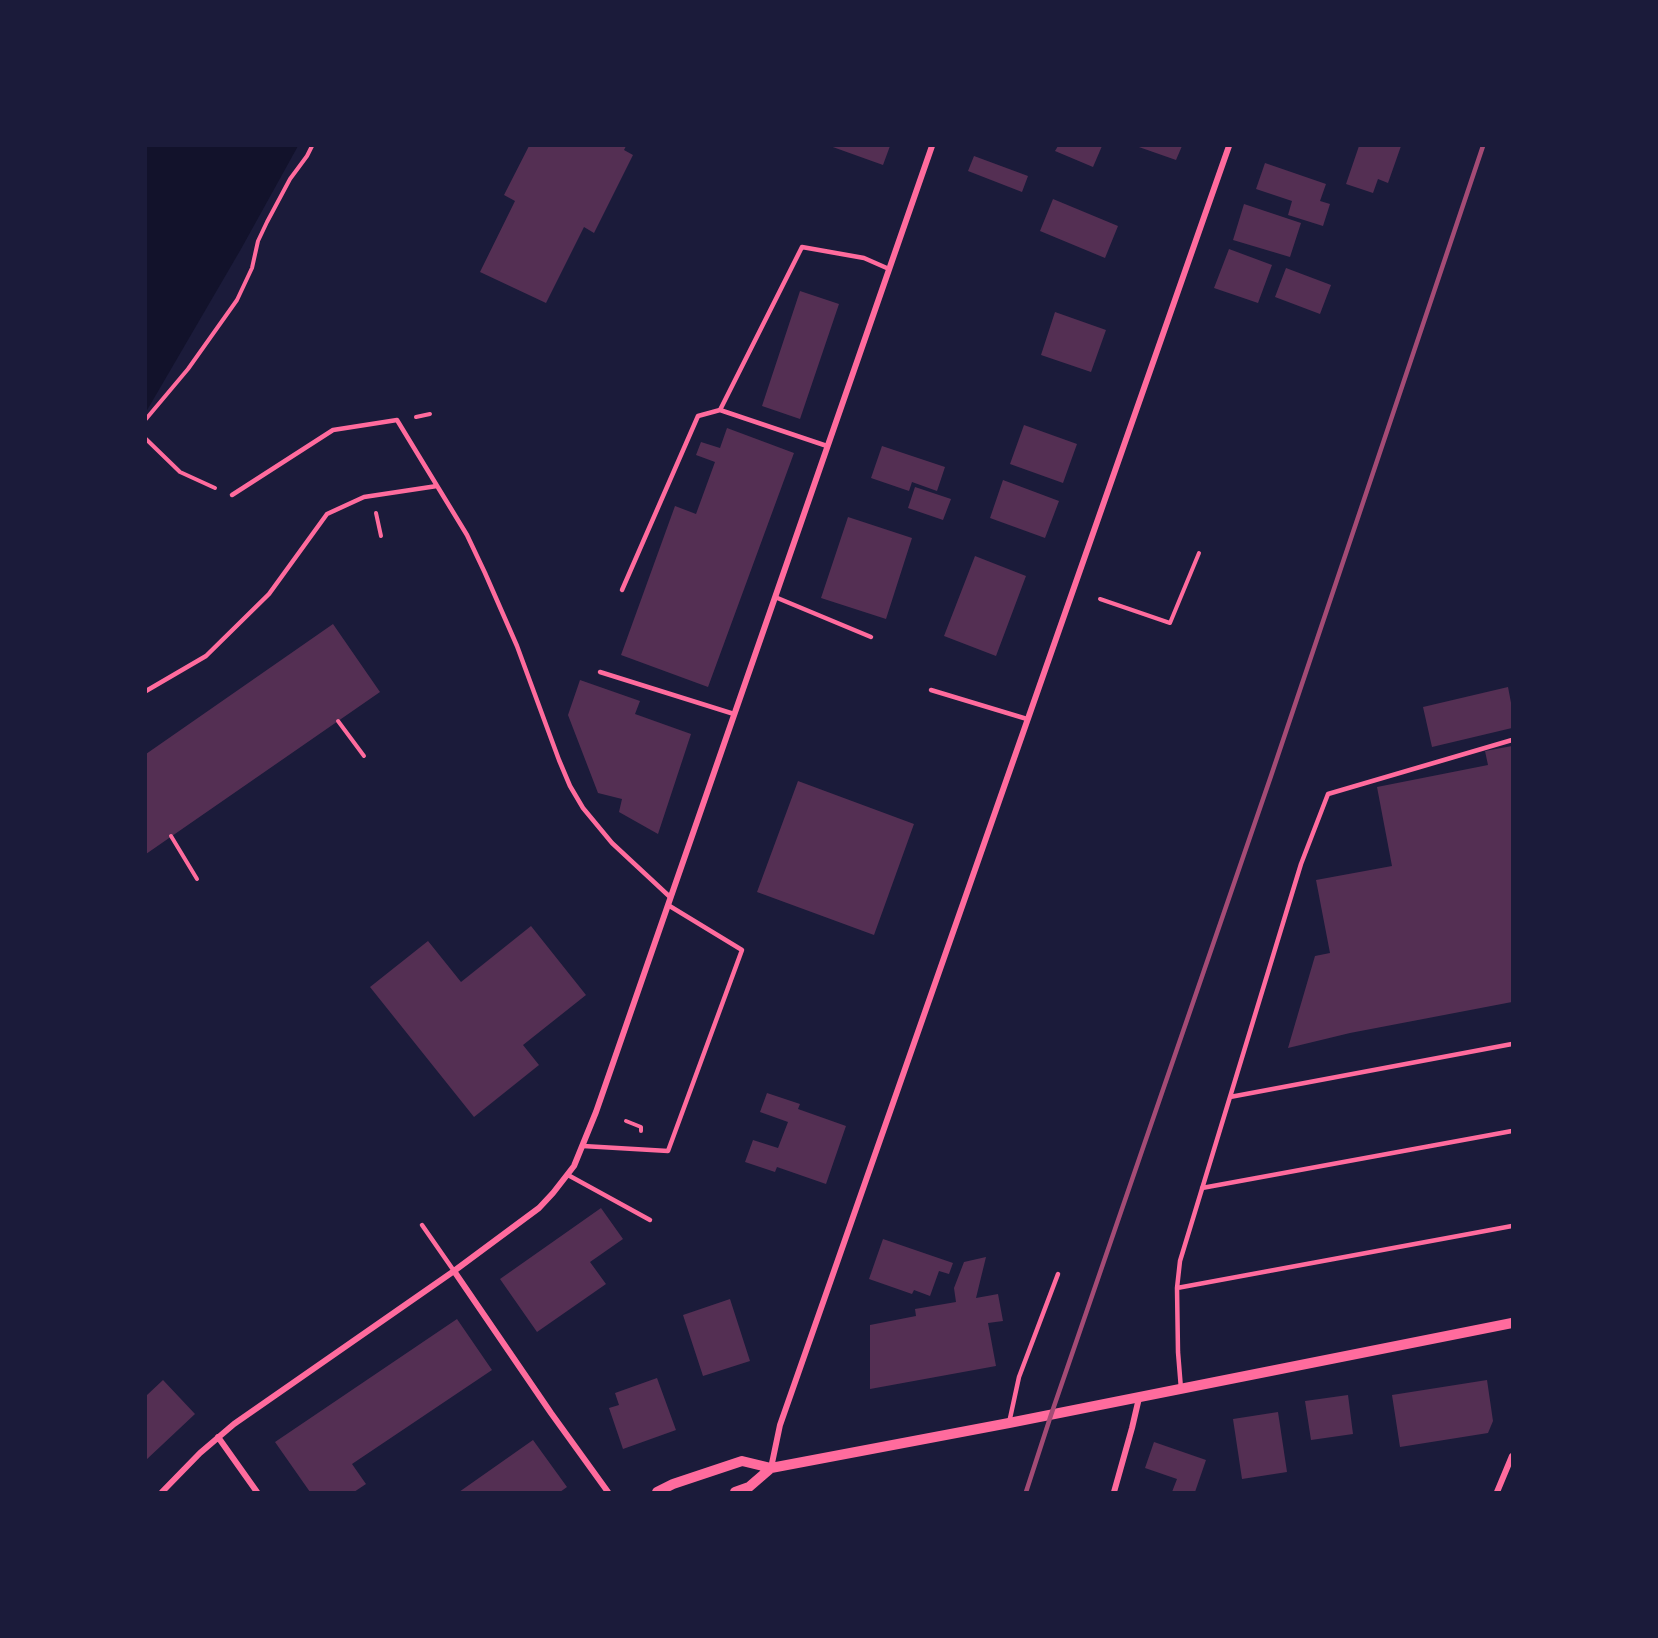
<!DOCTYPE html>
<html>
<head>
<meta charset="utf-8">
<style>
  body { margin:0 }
  #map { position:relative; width:1658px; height:1638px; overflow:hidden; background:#1b1b3a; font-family:Ubuntu,sans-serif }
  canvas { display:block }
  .frame { position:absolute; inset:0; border:147px solid #1b1b3a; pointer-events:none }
</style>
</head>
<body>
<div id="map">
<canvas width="1658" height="1638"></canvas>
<div class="frame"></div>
</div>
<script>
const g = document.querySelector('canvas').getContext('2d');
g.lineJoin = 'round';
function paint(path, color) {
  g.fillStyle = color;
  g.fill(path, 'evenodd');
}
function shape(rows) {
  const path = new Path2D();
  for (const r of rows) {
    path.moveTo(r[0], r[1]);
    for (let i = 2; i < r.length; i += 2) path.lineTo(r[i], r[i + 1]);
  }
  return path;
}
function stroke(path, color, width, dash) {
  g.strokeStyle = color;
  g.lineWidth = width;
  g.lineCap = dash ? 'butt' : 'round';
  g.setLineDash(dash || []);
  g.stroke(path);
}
const water = shape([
  [146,146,298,146,241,249,146,412]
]);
const building = shape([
  [529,146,626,146,624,150,633,155,594,233,584,227,546,303,480,272,515,201,504,195],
  [830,146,890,146,883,165],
  [1058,146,1102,146,1093,167,1055,151],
  [1136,146,1182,146,1176,160],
  [1359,146,1401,146,1388,183,1378,179,1373,193,1346,184],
  [974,156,1028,176,1022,192,968,171],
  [1265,163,1326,184,1320,201,1330,204,1323,226,1288,215,1292,201,1256,189],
  [1053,199,1118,226,1105,258,1040,231],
  [1244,204,1301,223,1290,257,1233,240],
  [1229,249,1272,265,1258,303,1214,288],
  [1286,268,1331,285,1320,314,1275,297],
  [800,291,839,304,800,419,762,406],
  [1055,312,1106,330,1091,372,1041,355],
  [1024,425,1077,444,1063,483,1010,464],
  [727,428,794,453,708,687,621,655,675,506,696,514,715,462,696,455,701,442,720,448],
  [882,446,945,467,937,491,912,482,909,491,871,478],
  [1003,480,1059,501,1045,538,990,518],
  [915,487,951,499,943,520,908,508],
  [848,517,912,538,886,619,821,598],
  [975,556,1026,576,996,656,944,636],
  [333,624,380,692,146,854,146,754],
  [580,680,640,701,635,714,691,734,658,834,619,812,622,799,598,793,568,715],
  [1508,687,1512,708,1512,728,1432,747,1423,707],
  [1512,746,1512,1002,1350,1033,1288,1048,1315,956,1330,953,1316,880,1392,866,1377,787,1488,765,1485,751],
  [798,781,914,824,874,935,757,892],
  [531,926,586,995,523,1045,539,1065,474,1117,370,987,428,941,461,982],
  [767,1093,800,1104,798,1109,846,1126,826,1184,777,1167,775,1172,745,1162,753,1140,778,1148,788,1122,760,1112],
  [601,1208,623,1239,590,1262,606,1284,537,1332,500,1279],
  [883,1239,953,1263,949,1274,939,1271,930,1296,914,1290,912,1294,869,1279],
  [986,1257,976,1298,998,1294,1003,1321,988,1323,996,1366,870,1389,870,1325,916,1316,915,1309,956,1302,954,1288,964,1262],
  [730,1299,750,1361,703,1376,683,1315],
  [457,1319,492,1370,352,1464,366,1484,354,1492,310,1492,275,1442],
  [657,1378,676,1430,623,1449,609,1408,619,1405,615,1393],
  [163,1380,195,1414,146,1460,146,1396],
  [1487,1380,1493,1421,1488,1433,1400,1447,1392,1395],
  [1348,1395,1353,1434,1311,1440,1305,1401],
  [1278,1412,1287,1472,1242,1479,1233,1419],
  [533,1440,567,1487,560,1492,459,1492],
  [1154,1442,1206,1460,1195,1492,1172,1492,1177,1479,1145,1468]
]);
const path = shape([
  [416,417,430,414],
  [146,419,188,369,237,300,252,268,258,241,267,222,290,179,307,156,312,146],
  [146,439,180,472,215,488],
  [376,513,381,536],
  [1100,599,1170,623,1199,553],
  [338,721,364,756],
  [171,836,197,879],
  [626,1121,641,1127,641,1131]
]);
const service = shape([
  [827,446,720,410,802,247,864,258,889,269],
  [232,495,333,430,397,420,467,535,485,573,517,646,559,760,570,786,583,808,612,843,670,897],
  [622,590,698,416,720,410],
  [775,597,871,637],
  [600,672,734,714],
  [931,690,1027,719],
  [146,691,206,656,269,594,327,514,364,497,437,486],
  [1230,1097,1512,1044],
  [583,1146,668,1151,742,950,668,905],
  [568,1175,650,1220],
  [1202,1188,1512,1131],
  [422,1225,454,1271],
  [1177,1288,1512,1226],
  [1181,1389,1178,1352,1177,1288,1180,1261,1301,864,1328,794,1512,740],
  [1009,1423,1019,1377,1058,1274]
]);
const minor = shape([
  [454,1271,551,1413,608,1492],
  [218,1437,257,1492],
  [771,1468,780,1425,1229,146],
  [162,1492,200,1453,234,1424,454,1271,539,1208,553,1193,574,1166,596,1112,932,146],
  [1114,1492,1132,1428,1139,1398],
  [1497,1492,1512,1456]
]);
const tertiary = shape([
  [657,1492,673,1484,742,1461,771,1468,1009,1423,1512,1323],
  [735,1492,749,1487,771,1468]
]);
const rail = shape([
  [1026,1492,1051,1415,1271,776,1483,146]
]);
paint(water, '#12122b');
paint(building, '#542f53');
stroke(path, '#ff6b9d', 4);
stroke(service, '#ff6b9d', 4.5);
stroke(minor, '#ff6b9d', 6);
stroke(tertiary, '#ff6b9d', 10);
stroke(rail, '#a44b75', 4.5);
</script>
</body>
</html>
